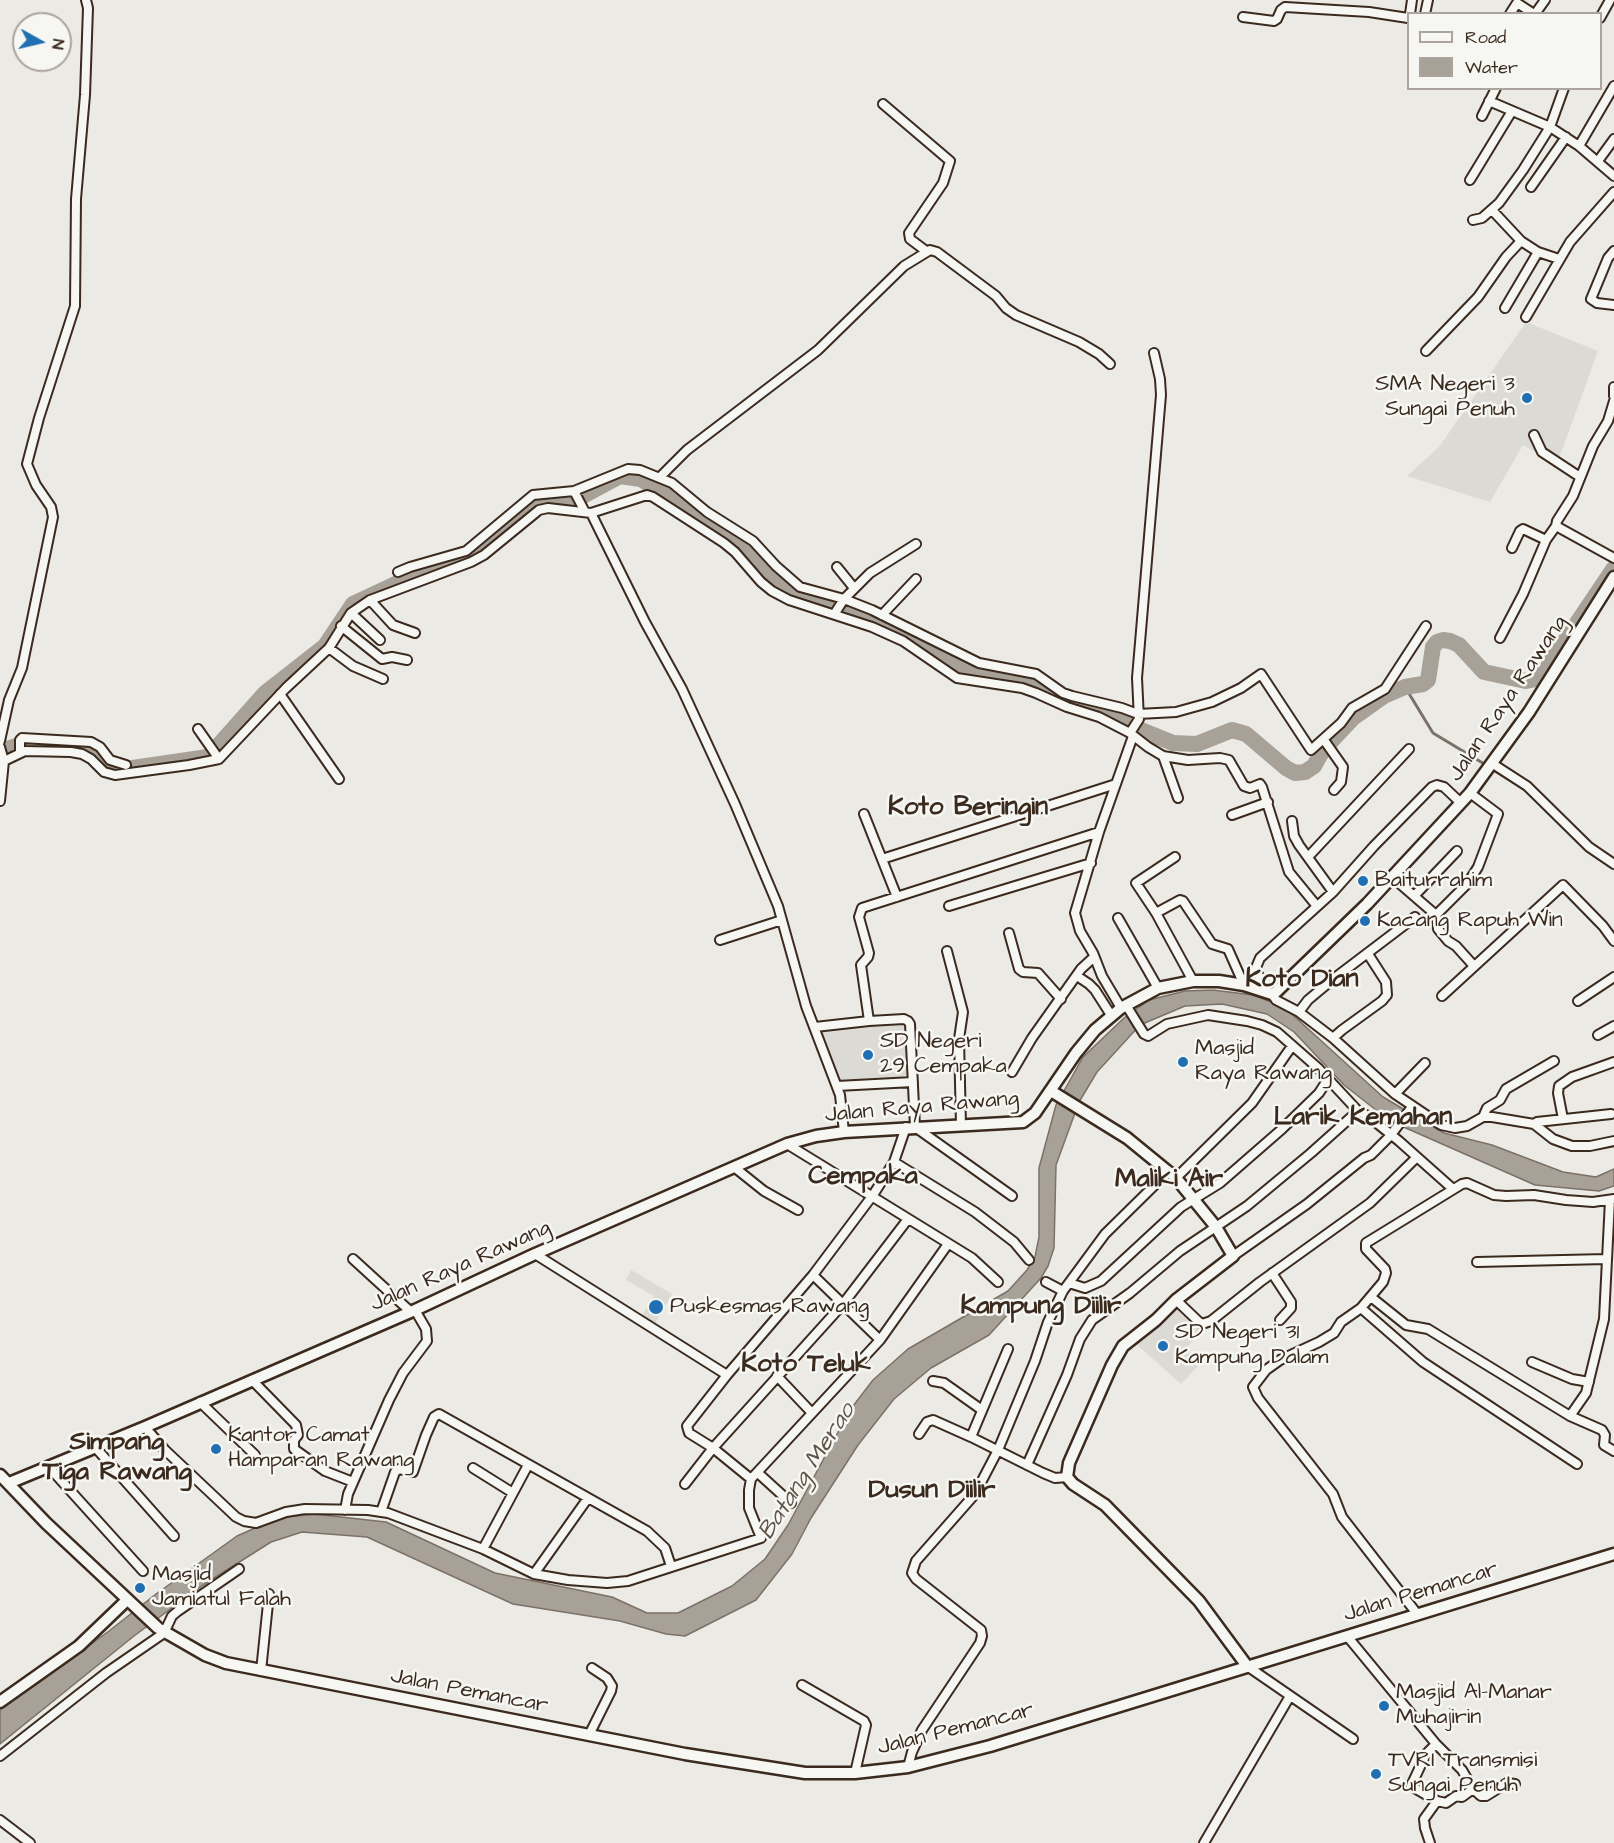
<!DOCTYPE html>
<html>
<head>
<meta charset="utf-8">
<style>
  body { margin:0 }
  #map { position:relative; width:1614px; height:1843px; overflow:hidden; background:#ebeae5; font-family:"Architects Daughter",sans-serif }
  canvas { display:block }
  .legend { position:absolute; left:1407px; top:12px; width:195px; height:78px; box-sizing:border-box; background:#f6f6f2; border:2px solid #aba49d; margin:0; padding:8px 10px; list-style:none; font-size:18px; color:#3b2a1e }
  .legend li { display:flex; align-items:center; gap:12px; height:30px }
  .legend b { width:30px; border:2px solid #aba49d }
  .north { position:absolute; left:12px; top:12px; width:60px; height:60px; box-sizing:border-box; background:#f6f6f2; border:2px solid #aba49d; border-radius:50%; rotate:98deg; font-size:16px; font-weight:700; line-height:24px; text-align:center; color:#3b2a1e }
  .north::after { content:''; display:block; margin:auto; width:21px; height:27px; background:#1f6fb2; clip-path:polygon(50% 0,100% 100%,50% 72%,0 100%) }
</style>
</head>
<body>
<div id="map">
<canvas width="1614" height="1843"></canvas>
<ul class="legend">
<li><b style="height:8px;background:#f6f6f2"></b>Road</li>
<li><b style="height:16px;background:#a8a198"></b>Water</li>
</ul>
<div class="north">N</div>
</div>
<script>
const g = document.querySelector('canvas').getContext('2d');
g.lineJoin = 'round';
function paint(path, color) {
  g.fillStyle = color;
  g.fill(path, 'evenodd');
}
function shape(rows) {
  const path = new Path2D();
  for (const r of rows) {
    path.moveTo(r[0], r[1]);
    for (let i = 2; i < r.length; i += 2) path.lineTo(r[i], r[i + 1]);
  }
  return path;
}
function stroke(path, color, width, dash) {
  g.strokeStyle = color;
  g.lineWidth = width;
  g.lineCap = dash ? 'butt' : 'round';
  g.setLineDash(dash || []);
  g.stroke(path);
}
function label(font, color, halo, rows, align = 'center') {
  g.font = font + ' "Architects Daughter",sans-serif';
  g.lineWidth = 5;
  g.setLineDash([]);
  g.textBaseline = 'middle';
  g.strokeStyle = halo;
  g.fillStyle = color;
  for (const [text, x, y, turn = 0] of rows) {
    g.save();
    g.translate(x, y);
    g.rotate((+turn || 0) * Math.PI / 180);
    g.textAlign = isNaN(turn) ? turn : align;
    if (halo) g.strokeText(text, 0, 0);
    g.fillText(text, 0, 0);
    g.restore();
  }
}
const built = shape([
  [1526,322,1598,351,1557,464,1523,445,1490,502,1407,476,1439,447],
  [906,1022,911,1079,837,1084,819,1030],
  [631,1270,672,1294,654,1325,641,1317,654,1296,626,1280],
  [1176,1305,1203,1329,1185,1350,1201,1363,1181,1384,1135,1343]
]);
const water = shape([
  [1213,990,1253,995,1284,1007,1383,1097,1444,1133,1492,1145,1563,1172,1596,1177,1614,1169,1614,1186,1599,1191,1535,1185,1390,1121,1344,1085,1294,1032,1267,1014,1222,1004,1185,1006,1140,1025,1097,1072,1079,1102,1056,1165,1054,1248,1048,1266,1041,1278,989,1335,931,1368,894,1399,858,1445,811,1518,792,1554,756,1600,685,1636,666,1634,620,1621,513,1604,367,1537,302,1532,271,1542,203,1585,134,1636,0,1744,0,1710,109,1631,156,1594,237,1536,278,1518,314,1514,386,1522,495,1573,612,1597,647,1613,678,1613,732,1586,765,1559,788,1525,850,1410,873,1380,908,1349,1008,1291,1027,1270,1035,1257,1039,1237,1039,1168,1056,1105,1083,1057,1124,1018,1149,1000,1185,991,1213,990]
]);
const stream = shape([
  [1405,687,1433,733,1486,765],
  [1495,771,1530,793]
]);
const river = shape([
  [0,760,7,749,22,744,83,748,119,770,208,757,265,693,325,646,353,604,432,567,466,559,536,504,570,503,620,476,641,479,741,544,778,584,902,631,952,665,1029,678,1079,705,1173,743,1197,744,1232,730,1246,734,1286,768,1295,773,1305,772,1314,766,1323,750,1353,718,1384,696,1405,687,1423,684,1428,680,1433,647,1437,642,1443,640,1450,641,1459,645,1484,672,1526,681,1536,679,1544,672,1614,568]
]);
const street = shape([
  [1410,14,1412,0],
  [1425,14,1428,0],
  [1510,14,1517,3,1534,14],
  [1535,14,1545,0],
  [1243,17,1274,21,1277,19,1281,10,1285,7,1369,12,1408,18],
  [1600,18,1610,0],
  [1564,88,1550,127,1579,146,1614,176],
  [883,104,950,161,943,183,909,233,910,239,926,251],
  [1482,116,1496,88],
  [1579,146,1614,86],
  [1598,161,1614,139],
  [1470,180,1512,111],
  [1531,187,1566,137],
  [1492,210,1521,241,1538,252,1559,259],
  [1473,220,1482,218,1499,203,1523,170,1550,127,1489,101],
  [1614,251,1608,258,1591,299,1597,303,1614,305],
  [1505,308,1538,252],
  [1526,317,1570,242,1614,192],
  [1426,351,1478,297,1506,257,1521,241],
  [1614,387,1614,396],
  [1614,401,1608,421,1593,446,1573,496,1557,521,1556,526,1614,558],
  [1534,435,1542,452,1580,477],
  [660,477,687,450,818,350,904,266,930,250,937,252,996,296,1006,308,1016,315,1079,342,1099,354,1110,364],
  [574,491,585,512],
  [591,513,645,622,682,689,735,804,778,906,806,1006,840,1095,844,1132],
  [1512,548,1520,531,1523,529,1546,540],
  [837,567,854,588],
  [398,572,410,567,466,551,533,495,574,491,628,469,640,470,672,483,707,512,753,541,776,566,800,587,844,599,872,610,979,663,1036,674,1063,693,1072,696,1122,708,1138,714,1176,712,1212,702,1241,688,1261,674,1311,750,1341,723,1352,708,1385,689,1426,626],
  [370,600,393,625,415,633],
  [351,613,380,640],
  [835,613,844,599,870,573,916,544],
  [882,615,916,579],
  [341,626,382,659,392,657,407,660],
  [1500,638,1523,594,1546,540,1556,526],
  [329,648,353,666,383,679],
  [280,694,339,779],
  [198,729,219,759],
  [1130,733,1139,719,1137,678,1161,395,1160,379,1154,353],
  [1324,740,1343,767,1341,782,1334,790],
  [0,741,9,700,22,668,53,517,51,507,36,485,27,464,39,418,75,306,76,199,85,95,88,8,86,0],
  [0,747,4,761],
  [20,752,20,740,22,738,91,742,100,747,110,760,126,765],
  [1163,756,1178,798],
  [1493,764,1527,786,1589,847,1614,864],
  [0,801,4,761,25,751,71,752,82,754,91,759,104,772,115,775,189,765,219,759,286,688,329,648,351,613,370,600,471,562,484,555,539,510,548,508,591,513,647,495,653,497,724,543,735,552,761,582,772,591,789,600,872,627,903,641,957,678,1022,688,1036,693,1067,707,1099,717,1130,733,1148,747,1163,756,1188,760,1220,758,1229,760,1244,786,1250,788,1260,784,1262,787,1289,872,1316,905],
  [864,814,897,897],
  [1232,815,1268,802],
  [1292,821,1294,836,1299,845,1333,892],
  [1175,857,1136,883,1156,913,1193,981],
  [1308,857,1409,749],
  [882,859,1116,784],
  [1392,877,1436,915,1438,929,1448,941,1456,946,1474,966],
  [1415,895,1457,851],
  [949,906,1091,863],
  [1156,913,1180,900,1183,901,1212,944,1228,949,1244,985],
  [1436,915,1468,883,1478,867,1498,814,1470,793],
  [1118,918,1158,988],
  [1009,933,1019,969,1023,972,1038,973,1061,999],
  [720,940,782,920],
  [947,951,963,1012,959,1039,961,1126],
  [1077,976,1089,984,1095,990,1111,1015],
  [1260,990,1261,979,1255,970,1260,958,1333,892,1374,846,1432,787,1437,785,1444,787,1461,803],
  [1272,994,1276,1000,1299,1012,1333,1038,1395,1094,1441,1125,1455,1128,1467,1126,1483,1117,1492,1117,1534,1124,1553,1139,1572,1146,1590,1146,1614,1141],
  [1442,996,1563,885,1603,926,1614,941],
  [1578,1001,1614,977],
  [1126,1005,1144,1034,1148,1036,1167,1024,1208,1015,1247,1021,1262,1025,1277,1032,1318,1068,1358,1111,1368,1116,1399,1141,1453,1189],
  [1121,1008,1102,976,1093,953,1080,931,1075,913,1099,832,1133,736],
  [1299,1012,1308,1000,1332,980,1415,917],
  [869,1021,861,965,868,957,869,953,859,917,862,908,1099,832],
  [815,1027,869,1021,904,1019,908,1021,910,1024,915,1127,1012,1196],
  [1598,1035,1614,1026],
  [1333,1038,1342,1030,1382,1001,1387,995,1386,982,1368,954],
  [1012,1072,1032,1038,1081,969,1094,957],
  [837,1086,913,1082],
  [1395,1094,1425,1063],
  [1483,1117,1487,1108,1500,1100,1506,1089,1554,1061],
  [1563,1119,1558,1093,1559,1086,1572,1077,1614,1062],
  [1534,1124,1537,1122,1611,1114],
  [787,1144,972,1258,998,1282],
  [894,1162,975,1212,1014,1242,1029,1260],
  [734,1167,764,1191,798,1210],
  [1176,1178,1252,1103,1292,1046],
  [535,1254,727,1375],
  [1233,1256,1307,1204,1364,1158,1371,1155,1390,1136,1412,1107],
  [353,1259,411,1312],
  [1477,1262,1606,1259],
  [1272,1273,1291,1302,1291,1308,1280,1320],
  [813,1275,880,1340],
  [1046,1282,1063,1291],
  [1069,1283,1085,1288,1101,1281,1181,1207,1220,1183,1282,1129,1319,1093,1328,1079],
  [1371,1297,1406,1325,1428,1329,1570,1416,1602,1430,1605,1435,1604,1445,1614,1451],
  [1176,1300,1198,1321,1202,1324,1211,1321,1260,1282,1370,1203,1417,1157],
  [1361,1308,1423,1362,1577,1464],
  [1532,1362,1572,1379,1589,1382],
  [777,1376,812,1413],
  [252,1380,296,1425,298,1435,294,1440,294,1449,325,1471,353,1482],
  [933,1381,944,1383,982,1410],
  [200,1402,255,1455],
  [1570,1416,1586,1393,1604,1319,1610,1200],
  [145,1427,165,1450,236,1517,244,1521,256,1523,286,1512,305,1509,368,1510,388,1513,483,1549,534,1574,568,1580,607,1583,628,1581,761,1538,749,1508,749,1490,751,1479,880,1340,948,1244],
  [919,1434,927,1422,933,1420,971,1437,1043,1473,1055,1478,1067,1477],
  [971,1437,1008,1349],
  [95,1447,174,1536],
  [1027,1465,1067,1375,1080,1339,1092,1320,1130,1293,1180,1251,1247,1206,1311,1153,1358,1111],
  [48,1466,143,1571],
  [473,1468,513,1493],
  [758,1473,791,1503],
  [751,1479,713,1448,689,1433,687,1426,727,1375,813,1275,873,1195,894,1162,906,1127],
  [685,1484,713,1448,843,1304,908,1219],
  [345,1510,348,1494,389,1400,403,1373,427,1341,426,1329,415,1310],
  [381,1512,395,1472,399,1469,413,1472,426,1435,434,1417,439,1414,647,1531,665,1548,671,1566],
  [483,1549,528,1465],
  [534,1574,588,1498],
  [1418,1615,1342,1517,1333,1494,1258,1398,1253,1387,1266,1370,1280,1360,1319,1342,1334,1333,1341,1322,1361,1308,1383,1282,1386,1273,1385,1269,1366,1249,1366,1243,1462,1184,1467,1183,1494,1195,1506,1196,1534,1195,1566,1200,1593,1202,1614,1199],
  [1347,1636,1436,1744,1462,1770,1473,1789,1481,1796,1486,1796,1507,1783,1515,1784],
  [1247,1666,1353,1739],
  [261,1671,269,1594],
  [802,1685,864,1721,866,1725,855,1773],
  [589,1735,611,1691,612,1686,607,1678,592,1668],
  [1436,1744,1426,1754,1411,1786,1437,1801,1446,1803,1456,1796,1462,1797,1473,1789],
  [0,1756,106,1673,164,1633,172,1616,178,1611,239,1569],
  [908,1767,912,1752,922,1730,980,1643,982,1636,981,1630,916,1579,912,1573,916,1561,975,1494,998,1450,1035,1361,1048,1322,1063,1291,1105,1234,1169,1171],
  [0,1820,30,1843],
  [1204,1843,1290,1696],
  [1430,1843,1425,1828,1424,1819,1437,1801]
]);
const secondary = shape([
  [1051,1091,1127,1138,1176,1178,1216,1227,1233,1256,1176,1300,1156,1320,1123,1346,1112,1365,1069,1463,1067,1477,1073,1484,1105,1505,1199,1601,1247,1666],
  [0,1475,46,1523,158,1628,205,1655,226,1663,685,1754,805,1773,855,1773,908,1767,990,1746,1614,1554],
  [9,1483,145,1427,415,1310,535,1254,787,1144,816,1136,844,1132,1023,1122,1035,1113,1076,1053,1095,1030,1121,1008,1158,988,1193,981,1219,981,1244,985,1272,994,1276,992,1367,904,1470,793,1529,712,1614,577],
  [0,1702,79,1646,127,1600]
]);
const markers = [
  [1527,398,6,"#1f6fb2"],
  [1363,881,6,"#1f6fb2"],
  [1365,921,6,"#1f6fb2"],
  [868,1055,6,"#1f6fb2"],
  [1183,1062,6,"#1f6fb2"],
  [656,1307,8,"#1f6fb2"],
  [1163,1346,6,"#1f6fb2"],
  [216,1449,6,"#1f6fb2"],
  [140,1588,6,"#1f6fb2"],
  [1384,1706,6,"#1f6fb2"],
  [1376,1774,6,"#1f6fb2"]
];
const poiNames = [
  ["SMA Negeri 3",1515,385,"right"],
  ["Sungai Penuh",1515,410,"right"],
  ["Baiturrahim",1375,881],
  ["Kacang Rapuh Win",1377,921],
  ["SD Negeri",880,1042],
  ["29 Cempaka",880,1067],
  ["Masjid",1195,1049],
  ["Raya Rawang",1195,1074],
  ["Puskesmas Rawang",670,1307],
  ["SD Negeri 31",1175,1333],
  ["Kampung Dalam",1175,1358],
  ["Kantor Camat",228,1436],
  ["Hamparan Rawang",228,1461],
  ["Masjid",152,1575],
  ["Jamiatul Falah",152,1600],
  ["Masjid Al-Manar",1396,1693],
  ["Muhajirin",1396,1718],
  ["TVRI Transmisi",1388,1761],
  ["Sungai Penuh",1388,1786]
];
const streetNames = [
  ["Jalan Raya Rawang",1509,699,-56],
  ["Jalan Raya Rawang",922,1108,-5],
  ["Jalan Raya Rawang",461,1267,-24],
  ["Jalan Pemancar",1421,1593,-17],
  ["Jalan Pemancar",469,1692,11],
  ["Jalan Pemancar",956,1730,-14]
];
const waterNames = [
  ["Batang Merao",808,1472,-57]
];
const quarterNames = [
  ["Koto Beringin",968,809],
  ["Koto Dian",1302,981],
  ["Larik Kemahan",1363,1119],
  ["Cempaka",863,1178],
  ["Maliki Air",1169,1181],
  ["Kampung Diilir",1041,1308],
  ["Koto Teluk",806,1366],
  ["Simpang",117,1444],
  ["Tiga Rawang",117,1474],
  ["Dusun Diilir",932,1492]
];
paint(built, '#dcdad4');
paint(water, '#a8a198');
stroke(water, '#7c7167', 1.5);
stroke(stream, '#7c7167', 3);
stroke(river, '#a8a198', 16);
stroke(street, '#3b2a1e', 12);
stroke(secondary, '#3b2a1e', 15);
stroke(street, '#f6f6f2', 8);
stroke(secondary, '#f6f6f2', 10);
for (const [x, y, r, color] of markers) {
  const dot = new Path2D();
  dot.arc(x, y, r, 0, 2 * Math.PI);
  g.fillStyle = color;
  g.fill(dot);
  stroke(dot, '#f6f6f2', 2);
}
label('22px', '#3b2a1e', '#f6f6f2', poiNames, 'left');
label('22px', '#3b2a1e', '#f6f6f2', streetNames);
label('italic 24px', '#615449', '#f6f6f2', waterNames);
label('bold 26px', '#3b2a1e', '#f6f6f2', quarterNames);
</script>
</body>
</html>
